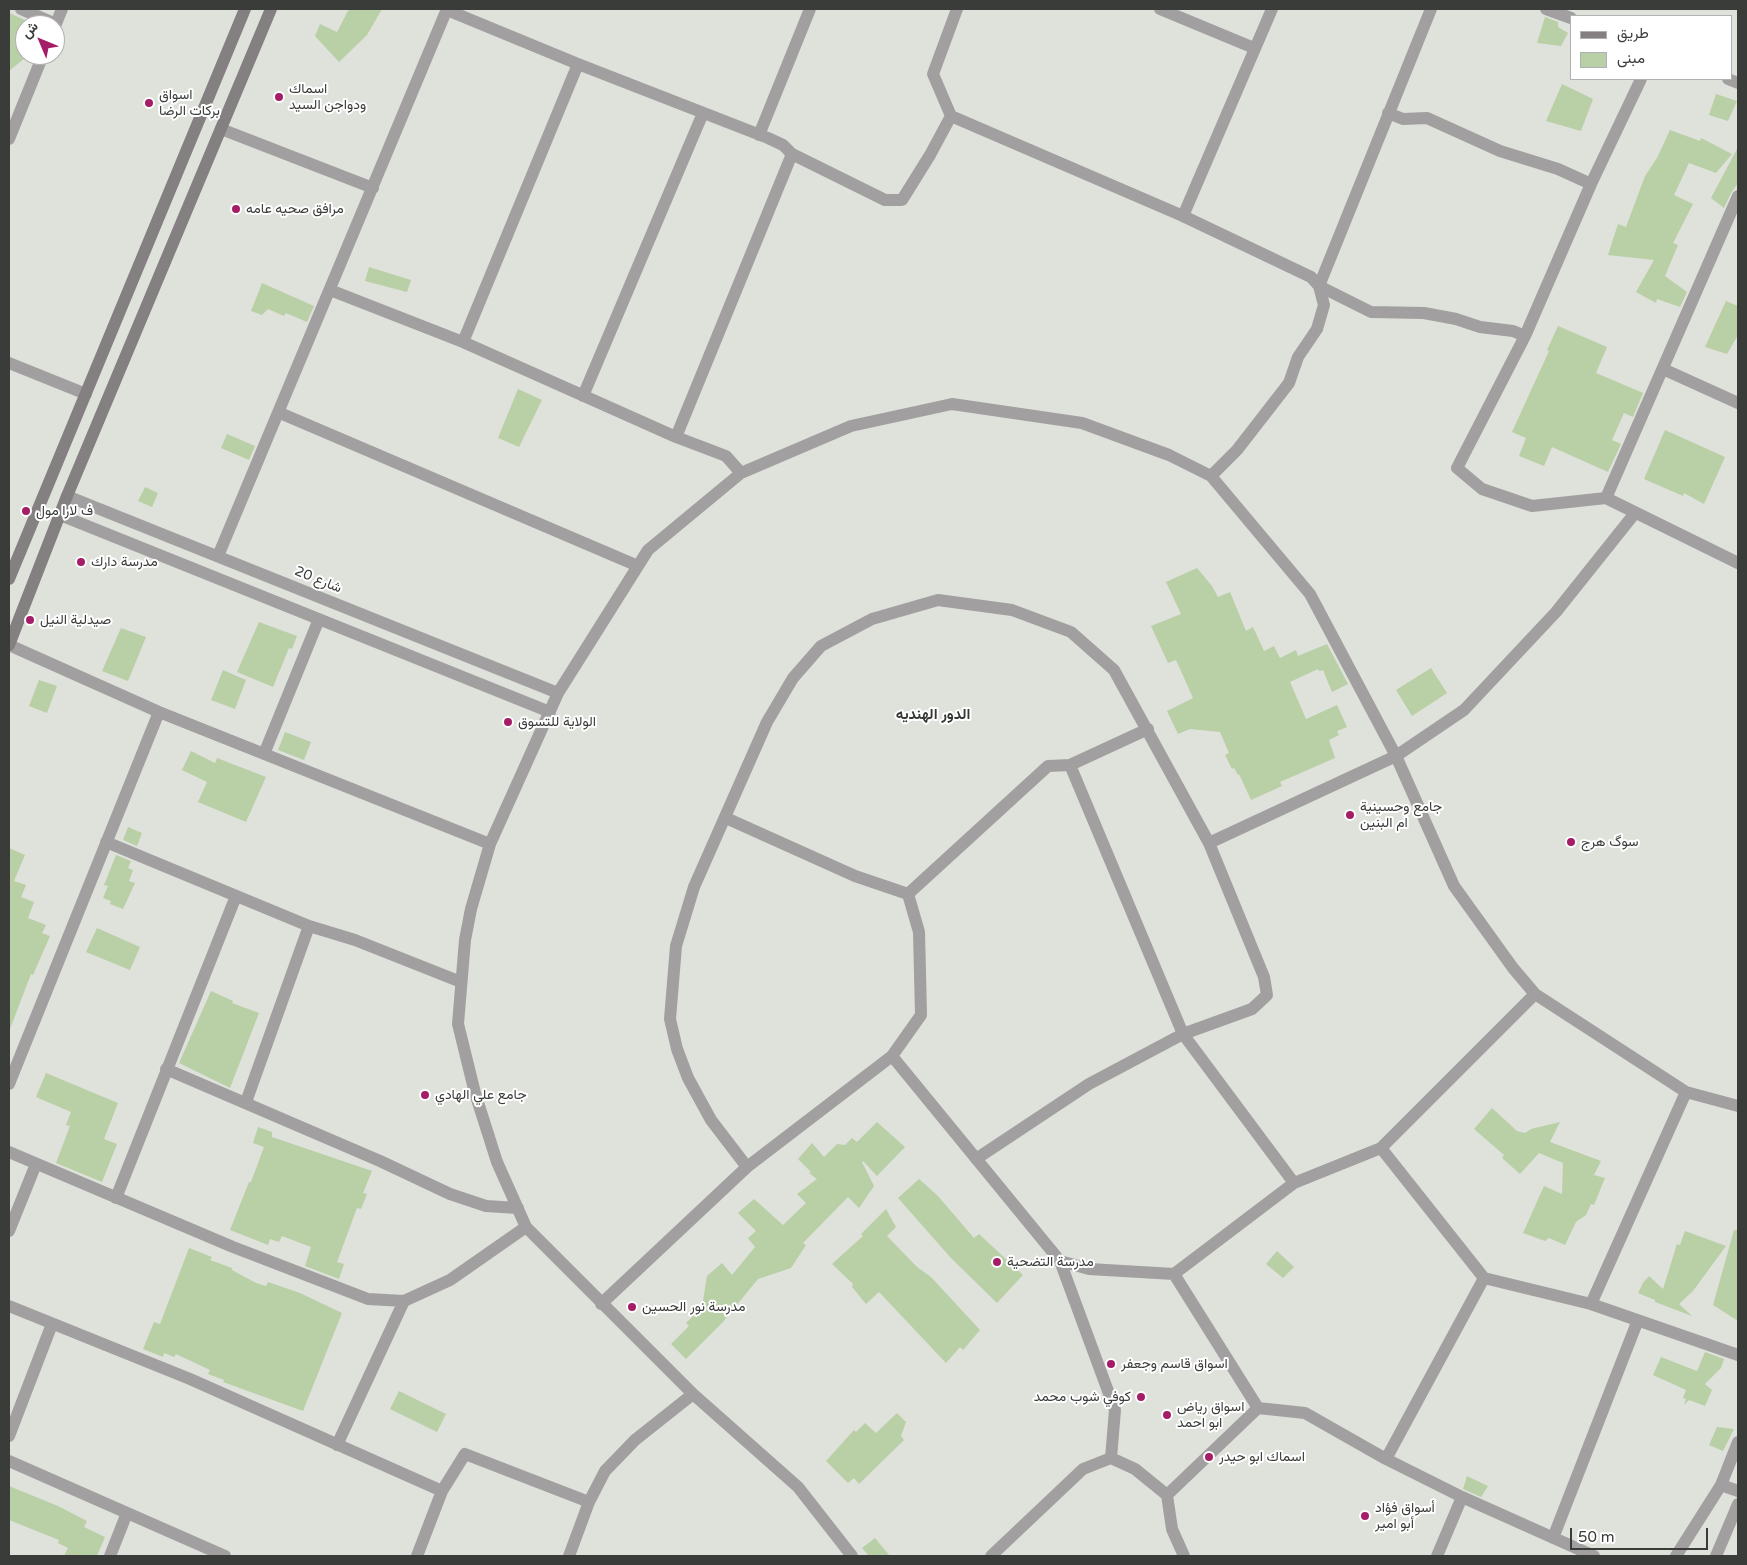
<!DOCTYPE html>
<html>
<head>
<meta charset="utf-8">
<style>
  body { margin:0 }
  #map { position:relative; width:1747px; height:1565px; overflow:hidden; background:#dee2db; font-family:"Varela Round",Vazirmatn,sans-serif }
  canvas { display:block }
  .frame { position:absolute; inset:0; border:10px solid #3a3c39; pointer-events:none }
  .legend { position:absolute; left:1570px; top:15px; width:162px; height:65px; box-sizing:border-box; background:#fff; border:1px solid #b0b1b0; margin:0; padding:6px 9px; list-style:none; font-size:15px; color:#3a3c39 }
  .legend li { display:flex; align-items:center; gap:10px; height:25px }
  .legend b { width:25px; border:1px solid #b0b1b0 }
  .north { position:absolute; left:15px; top:15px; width:50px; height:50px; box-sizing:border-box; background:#fff; border:1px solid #b0b1b0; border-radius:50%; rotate:315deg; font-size:14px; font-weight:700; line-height:20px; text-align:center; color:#3a3c39 }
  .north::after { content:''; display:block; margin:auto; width:18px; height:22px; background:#a51d67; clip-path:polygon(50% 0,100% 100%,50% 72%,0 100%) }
  .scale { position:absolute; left:1570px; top:1528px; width:138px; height:22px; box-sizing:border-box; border:2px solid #3a3c39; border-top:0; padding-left:6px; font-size:15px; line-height:18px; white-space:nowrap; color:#3a3c39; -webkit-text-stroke:4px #fff; paint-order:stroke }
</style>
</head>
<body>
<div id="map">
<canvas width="1747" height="1565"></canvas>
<div class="frame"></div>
<ul class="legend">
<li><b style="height:6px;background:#847f81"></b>طريق</li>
<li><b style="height:14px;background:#b9cfa6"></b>مبنى</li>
</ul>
<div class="north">ش</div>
<div class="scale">50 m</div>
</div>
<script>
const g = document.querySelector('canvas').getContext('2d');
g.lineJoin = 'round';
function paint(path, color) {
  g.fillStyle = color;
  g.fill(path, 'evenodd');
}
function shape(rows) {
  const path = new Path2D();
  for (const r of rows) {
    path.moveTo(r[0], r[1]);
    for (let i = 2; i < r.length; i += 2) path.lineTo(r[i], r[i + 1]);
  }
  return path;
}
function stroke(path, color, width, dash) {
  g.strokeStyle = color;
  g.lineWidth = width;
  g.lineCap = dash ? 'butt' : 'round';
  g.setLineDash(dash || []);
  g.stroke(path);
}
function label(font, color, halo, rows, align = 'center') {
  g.font = font + ' "Varela Round",Vazirmatn,sans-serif';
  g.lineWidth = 4;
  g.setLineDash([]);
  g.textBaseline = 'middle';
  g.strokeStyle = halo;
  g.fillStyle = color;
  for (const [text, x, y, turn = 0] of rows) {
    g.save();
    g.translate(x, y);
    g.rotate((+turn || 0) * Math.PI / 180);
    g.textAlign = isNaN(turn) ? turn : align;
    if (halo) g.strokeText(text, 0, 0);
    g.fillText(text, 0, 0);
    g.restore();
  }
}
const building = shape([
  [349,9,382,9,367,35,339,62,315,36,320,24,337,32],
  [9,13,25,20,25,58,9,71],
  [1545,17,1558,22,1558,27,1568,33,1561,46,1537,43],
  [1562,84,1593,99,1581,131,1546,121],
  [1716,94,1737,101,1728,121,1709,115],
  [1670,130,1700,141,1701,138,1732,154,1716,173,1689,163,1674,195,1693,204,1673,243,1678,245,1665,276,1687,292,1680,307,1657,299,1656,303,1636,292,1654,260,1608,255,1618,224,1626,227,1645,176,1657,158],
  [1738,147,1738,183,1731,193,1724,208,1711,198],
  [369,267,411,280,407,292,365,281],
  [262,283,314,306,307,322,286,313,284,316,268,309,262,315,251,311],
  [1726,301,1738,306,1738,335,1727,354,1705,347],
  [1558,326,1607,347,1596,373,1643,393,1633,417,1624,413,1612,440,1621,444,1608,472,1552,447,1544,466,1519,456,1526,438,1512,432,1549,351,1547,350],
  [518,389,542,400,519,447,498,438],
  [1665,430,1725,457,1704,504,1684,493,1683,496,1644,479],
  [227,434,255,446,249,460,221,448],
  [145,487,158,493,152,507,138,501],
  [1197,568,1212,586,1218,597,1230,592,1246,631,1253,627,1264,651,1274,646,1280,658,1296,650,1298,656,1327,644,1348,684,1332,692,1323,670,1319,671,1318,669,1290,682,1306,719,1337,705,1347,727,1337,731,1339,735,1329,740,1335,758,1280,782,1282,786,1251,800,1239,774,1238,775,1234,768,1232,769,1225,755,1229,753,1220,732,1190,729,1178,734,1167,711,1193,698,1176,660,1168,663,1151,626,1181,614,1166,582],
  [259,622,297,636,292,649,289,648,273,687,237,672],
  [121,628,146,637,128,681,102,671],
  [1431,668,1447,693,1412,716,1396,690],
  [223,670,246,680,235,709,211,700],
  [39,680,57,686,47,713,29,706],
  [285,732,311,742,304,760,278,750],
  [191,751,215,763,217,758,266,777,246,822,198,802,207,782,182,770],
  [128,827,142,833,137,846,123,840],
  [9,848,25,855,14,881,26,885,21,897,34,902,28,918,46,925,42,933,50,936,33,975,31,974,10,1029],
  [116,855,131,861,128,868,133,870,129,881,135,883,123,909,110,904,111,901,103,898,108,886,104,885],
  [97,928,140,947,130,970,86,952],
  [211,991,233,1001,232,1003,259,1013,230,1088,179,1063],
  [46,1073,118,1103,104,1139,117,1144,102,1182,56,1163,70,1126,66,1125,71,1112,36,1097],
  [1492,1108,1517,1131,1525,1133,1531,1129,1560,1122,1550,1142,1601,1161,1594,1175,1605,1178,1594,1205,1591,1204,1586,1215,1576,1222,1565,1245,1549,1238,1545,1241,1523,1233,1544,1186,1562,1194,1563,1163,1539,1153,1520,1174,1502,1158,1504,1155,1474,1129],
  [877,1122,905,1147,877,1176,863,1161,862,1162,874,1186,859,1208,848,1197,803,1243,806,1245,791,1268,758,1279,722,1323,686,1359,671,1344,689,1326,686,1323,702,1307,707,1276,722,1263,732,1275,755,1247,748,1238,756,1231,738,1213,754,1199,783,1225,806,1203,797,1194,817,1179,809,1173,811,1172,798,1159,812,1143,824,1157,837,1144,845,1145,852,1138,857,1142],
  [258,1127,272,1132,272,1137,372,1171,363,1193,367,1194,361,1209,357,1208,337,1262,344,1264,339,1279,305,1266,311,1247,282,1236,279,1242,270,1239,268,1245,230,1230,249,1182,251,1182,264,1147,253,1143],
  [919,1179,938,1196,974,1238,979,1234,1023,1275,997,1303,951,1258,898,1198],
  [886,1209,896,1227,887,1236,917,1267,931,1277,980,1330,963,1350,960,1347,946,1363,879,1292,866,1304,852,1287,853,1284,832,1264,863,1236,861,1234],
  [1734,1230,1738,1230,1738,1321,1713,1305],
  [1685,1231,1726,1246,1693,1291,1679,1304,1692,1316,1655,1302,1655,1300,1638,1293,1643,1283,1649,1276,1663,1289,1677,1244,1680,1245],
  [189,1248,212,1257,210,1260,232,1268,232,1270,256,1283,266,1286,268,1282,300,1293,342,1313,303,1411,223,1382,224,1380,208,1374,210,1370,176,1354,174,1357,164,1353,163,1357,143,1349,154,1322,160,1324],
  [1277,1251,1294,1267,1283,1278,1266,1264],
  [1705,1352,1724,1359,1721,1368,1705,1384,1712,1390,1705,1406,1689,1400,1684,1405,1686,1399,1683,1398,1686,1390,1653,1375,1661,1357,1697,1371],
  [399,1391,446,1414,437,1432,390,1409],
  [897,1413,906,1422,901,1436,904,1440,859,1484,854,1478,848,1483,826,1461,854,1430,856,1432,865,1423,876,1433],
  [1717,1427,1734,1429,1723,1451,1709,1445],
  [1467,1476,1488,1486,1481,1497,1463,1489],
  [9,1486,58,1506,87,1521,84,1527,105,1537,97,1556,64,1556,68,1548,58,1543,59,1540,9,1520],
  [875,1538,890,1556,869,1556,862,1548]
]);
const minor = shape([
  [21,9,56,24],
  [957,9,933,74,951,116,1183,216,1311,277,1319,286,1324,305,1317,329,1298,357,1289,383,1237,450,1211,476],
  [1160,9,1254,48],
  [1431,9,1319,286,1371,312,1424,313,1456,319,1480,327,1513,331,1525,336],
  [1546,9,1571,18],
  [447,10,578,64,768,138,783,145,792,154,885,200,902,200,930,155,951,116],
  [55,26,62,9],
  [1641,79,1591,184,1525,336,1457,468,1482,489,1532,506,1606,498,1738,563],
  [1728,79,1738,83],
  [1388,113,1403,119,1427,118,1500,151,1558,169,1591,184],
  [221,129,373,188],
  [759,135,810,9],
  [9,139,43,55],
  [1183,216,1272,9],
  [330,290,463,342,676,437,726,456,741,473],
  [463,342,578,64],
  [9,363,86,394],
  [1663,369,1738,403],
  [583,396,703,113],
  [280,413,638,566],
  [676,437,792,154],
  [67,496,558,693],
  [1606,498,1738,196],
  [60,515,550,712],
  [218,556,447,9],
  [9,645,159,712,490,844],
  [264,754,319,619],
  [1070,765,1183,1034,1294,1183],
  [106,842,309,926,355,940,461,982],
  [1209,843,1396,756,1464,710,1556,612,1635,513],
  [908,894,1048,766,1070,765,1148,729],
  [892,1056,1060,1261,1089,1269,1174,1274,1294,1183,1381,1148,1535,994],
  [166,1069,380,1161,450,1194,486,1206,518,1208],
  [9,1084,159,712],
  [246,1102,309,926],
  [1381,1148,1484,1278,1591,1304,1738,1355],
  [9,1152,233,1247,368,1299,404,1301,450,1280,526,1227],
  [747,1167,711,1120,688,1078,677,1049,670,1019,676,946,694,887,767,722,793,678,821,646,872,619,938,600,1012,610,1071,632,1114,670,1209,843,1264,977,1267,995,1252,1009,1183,1034,1089,1084,976,1159],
  [116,1198,236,896],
  [9,1231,36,1164],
  [1060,1261,1115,1410,1111,1458],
  [1174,1274,1258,1408],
  [601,1304,747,1167,892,1056,921,1015,919,932,908,894,855,876,726,818],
  [1591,1304,1686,1092],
  [9,1306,190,1379,442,1491],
  [9,1436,52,1324],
  [337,1445,404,1301],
  [1386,1459,1484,1278],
  [9,1461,225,1556],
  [1721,1485,1738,1491],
  [1167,1495,1258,1408,1305,1413,1386,1459,1462,1497,1594,1556],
  [1553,1538,1638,1320],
  [110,1556,127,1513],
  [417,1556,442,1491,465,1454,589,1502],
  [569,1556,589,1502,605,1471,635,1440,693,1394],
  [852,1556,798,1487,693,1394,526,1227,497,1162,475,1093,458,1024,465,940,471,909,490,844,558,693,648,550,741,473,851,426,952,404,1082,423,1169,455,1211,476,1310,594,1396,756,1454,886,1513,968,1535,994,1686,1092,1738,1106],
  [991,1556,1083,1469,1111,1458,1135,1469,1167,1495,1172,1529,1184,1556],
  [1437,1556,1462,1497],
  [1676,1556,1721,1485,1738,1442],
  [1716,1556,1738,1504]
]);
const secondary = shape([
  [9,579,245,9],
  [9,645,67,496,271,9]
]);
const markers = [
  [279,97,5,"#a51d67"],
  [149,103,5,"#a51d67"],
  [236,209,5,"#a51d67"],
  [26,511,5,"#a51d67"],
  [81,562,5,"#a51d67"],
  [30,620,5,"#a51d67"],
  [508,722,5,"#a51d67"],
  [1350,815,5,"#a51d67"],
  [1571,842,5,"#a51d67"],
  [425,1095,5,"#a51d67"],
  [997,1262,5,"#a51d67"],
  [632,1307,5,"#a51d67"],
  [1111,1364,5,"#a51d67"],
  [1141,1397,5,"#a51d67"],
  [1167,1415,5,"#a51d67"],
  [1209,1457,5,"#a51d67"],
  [1365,1516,5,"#a51d67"]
];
const poiNames = [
  ["اسماك",289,89],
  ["ودواجن السيد",289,105],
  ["اسواق",159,95],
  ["بركات الرضا",159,111],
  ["مرافق صحيه عامه",246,209],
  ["ف لارا مول",36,511],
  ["مدرسة دارك",91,562],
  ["صيدلية النيل",40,620],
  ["الولاية للتسوق",518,722],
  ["جامع وحسينية",1360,807],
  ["ام البنين",1360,823],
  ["سوگ هرج",1581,842],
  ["جامع علي الهادي",435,1095],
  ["مدرسة التضحية",1007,1262],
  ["مدرسة نور الحسين",642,1307],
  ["اسواق قاسم وجعفر",1121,1364],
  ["كوفي شوب محمد",1131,1397,"right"],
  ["اسواق رياض",1177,1407],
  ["ابو احمد",1177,1423],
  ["اسماك ابو حيدر",1219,1457],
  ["أسواق فؤاد",1375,1508],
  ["أبو امير",1375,1524]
];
const streetNames = [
  ["شارع 20",318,580,22]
];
const neighbourhoodNames = [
  ["الدور الهنديه",933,715]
];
paint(building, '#b9cfa6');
stroke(minor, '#a29fa0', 12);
stroke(secondary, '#847f81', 12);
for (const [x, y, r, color] of markers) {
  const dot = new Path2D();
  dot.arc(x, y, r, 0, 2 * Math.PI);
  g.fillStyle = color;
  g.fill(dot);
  stroke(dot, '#fff', 2);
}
label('14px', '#3a3c39', '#fff', poiNames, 'left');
label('14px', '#3a3c39', '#fff', streetNames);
label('bold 15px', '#353832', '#fff', neighbourhoodNames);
</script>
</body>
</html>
